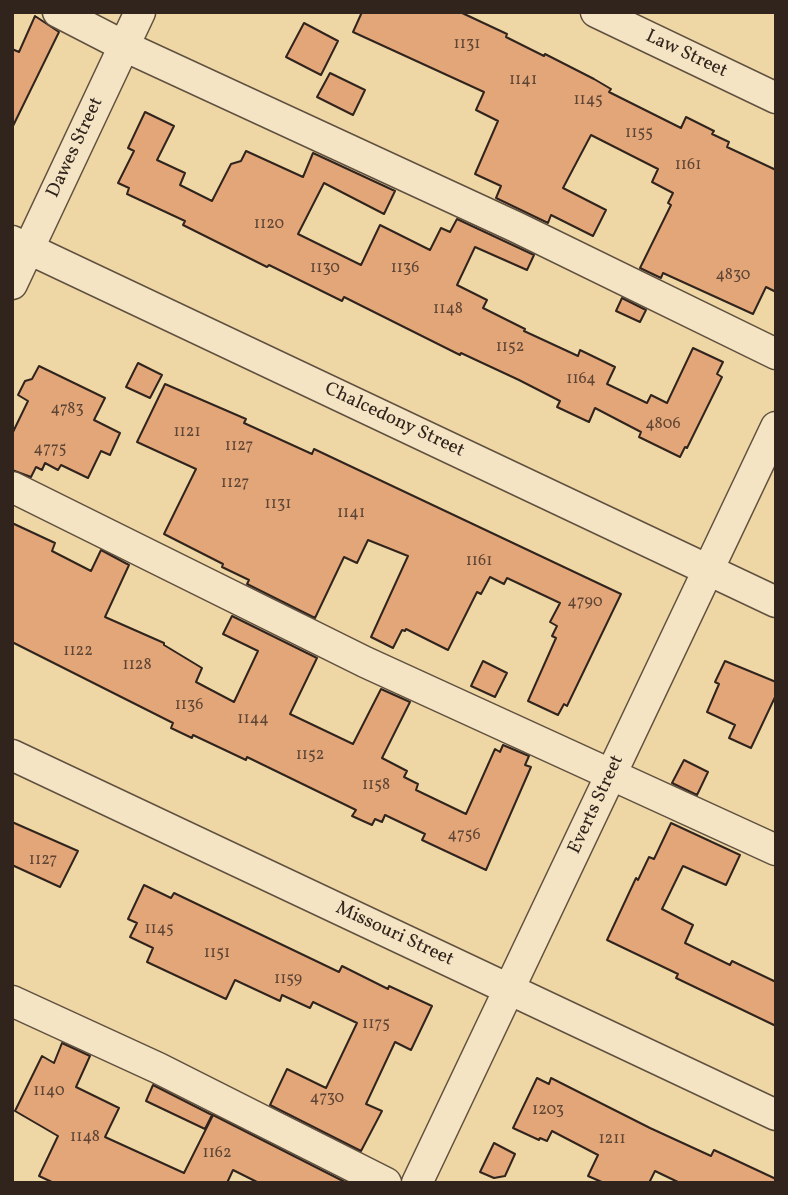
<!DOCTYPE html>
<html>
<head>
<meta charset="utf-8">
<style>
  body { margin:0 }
  #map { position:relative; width:788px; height:1195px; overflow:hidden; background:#eed6a5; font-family:Vollkorn,serif }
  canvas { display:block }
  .frame { position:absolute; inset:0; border:14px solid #30241d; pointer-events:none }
</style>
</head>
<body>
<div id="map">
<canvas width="788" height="1195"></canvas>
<div class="frame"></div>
</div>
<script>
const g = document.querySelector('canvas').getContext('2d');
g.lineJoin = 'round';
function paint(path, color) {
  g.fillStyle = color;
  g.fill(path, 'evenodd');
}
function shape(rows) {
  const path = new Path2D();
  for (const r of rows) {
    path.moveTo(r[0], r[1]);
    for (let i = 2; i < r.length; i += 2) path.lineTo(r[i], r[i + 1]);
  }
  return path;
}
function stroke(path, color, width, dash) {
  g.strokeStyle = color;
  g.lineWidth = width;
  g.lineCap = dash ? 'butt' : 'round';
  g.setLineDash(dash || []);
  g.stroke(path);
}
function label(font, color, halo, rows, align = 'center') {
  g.font = font + ' Vollkorn,serif';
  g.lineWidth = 5;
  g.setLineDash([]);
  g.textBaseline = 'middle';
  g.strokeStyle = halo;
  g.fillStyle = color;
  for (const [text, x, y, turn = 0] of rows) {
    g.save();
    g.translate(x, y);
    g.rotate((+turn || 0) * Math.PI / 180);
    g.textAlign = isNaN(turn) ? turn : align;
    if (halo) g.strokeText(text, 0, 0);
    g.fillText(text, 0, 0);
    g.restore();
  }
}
const building = shape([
  [362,12,460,12,507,34,506,37,544,56,545,54,594,79,611,89,609,92,681,128,686,117,714,131,712,134,729,142,727,147,776,170,776,292,766,287,753,314,663,273,661,278,640,268,671,205,668,203,673,193,652,182,658,169,591,135,563,188,606,210,593,236,551,215,548,223,496,198,501,186,475,174,498,121,476,110,484,92,353,32,362,12],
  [35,16,59,32,12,128,12,49,19,52,35,16],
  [304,23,338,41,321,75,286,57,304,23],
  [330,73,365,90,353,115,317,97,330,73],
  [145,112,174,126,157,160,185,173,180,185,212,201,231,164,241,161,246,151,303,177,313,153,395,191,384,214,324,183,298,234,361,265,380,225,430,250,441,228,450,232,457,219,534,255,527,270,475,247,457,285,487,300,483,308,525,329,524,331,578,356,580,350,615,367,607,384,647,403,651,395,667,403,693,348,723,362,717,374,722,377,687,448,685,447,680,457,639,437,641,432,595,408,589,422,557,407,560,401,519,380,461,353,460,355,344,297,342,301,269,265,267,267,183,225,185,221,127,194,129,188,118,183,134,151,128,148,145,112],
  [622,298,646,310,640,322,616,311,622,298],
  [138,363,162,375,150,398,126,387,138,363],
  [39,366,105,398,94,420,120,433,110,455,101,451,88,478,61,465,58,470,45,463,42,470,36,467,31,477,12,470,12,434,28,401,18,395,25,381,32,379,39,366],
  [165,384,246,419,244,423,312,454,314,449,621,594,567,706,564,704,558,715,528,701,556,638,552,636,557,626,550,622,560,603,507,578,504,584,490,577,481,594,477,592,448,650,406,629,405,631,402,630,393,648,371,637,408,556,368,540,357,563,344,557,315,618,247,584,249,580,222,567,223,564,164,534,196,469,137,442,165,384],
  [12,523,55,543,52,551,91,571,101,550,129,565,105,617,164,643,164,645,202,668,196,682,234,702,258,651,223,634,232,616,317,658,290,714,353,744,381,689,410,702,382,758,407,771,404,777,418,784,416,790,466,814,495,749,500,752,503,745,529,756,525,765,531,767,486,870,422,840,425,834,385,815,382,822,375,819,372,825,352,816,356,810,247,757,246,760,193,735,192,738,171,728,173,723,12,642,12,523],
  [483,661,507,673,495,697,471,686,483,661],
  [725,661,776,682,776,695,751,748,729,738,735,725,707,712,719,684,715,682,725,661],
  [684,760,708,772,697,795,672,783,684,760],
  [12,822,78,851,60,887,12,865,12,822],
  [671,823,740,855,726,885,683,866,662,909,693,925,685,943,730,965,732,961,776,982,776,1026,676,978,678,974,607,940,636,878,638,880,649,857,654,859,671,823],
  [144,885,171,898,174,893,339,972,342,966,388,989,389,986,432,1006,411,1050,395,1042,366,1104,382,1111,361,1151,270,1105,287,1069,326,1088,357,1023,313,1002,310,1008,282,995,280,1001,235,980,226,999,147,962,153,948,130,937,137,923,128,919,144,885],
  [62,1043,90,1056,76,1087,119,1108,105,1137,184,1173,213,1115,347,1183,259,1183,233,1170,227,1183,54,1183,39,1176,58,1136,15,1111,42,1056,54,1063,62,1043],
  [537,1078,549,1084,551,1078,650,1128,711,1156,714,1150,776,1179,776,1183,680,1183,655,1171,649,1183,604,1183,588,1176,598,1155,552,1131,547,1141,540,1138,539,1140,513,1128,537,1078],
  [153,1085,212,1115,205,1129,146,1101,153,1085],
  [494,1143,515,1154,505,1176,494,1178,480,1172,494,1143]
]);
const minor = shape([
  [58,12,124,46,516,227,776,354],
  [596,12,776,98],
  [12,241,776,602],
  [12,284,140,12],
  [12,487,365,662,776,850],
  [12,755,776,1115],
  [12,1001,158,1068,386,1183],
  [417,1183,776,427]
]);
const numberNames = [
  ["1131",467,45],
  ["1141",523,81],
  ["1145",588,101],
  ["1155",639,134],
  ["1161",688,166],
  ["1120",269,225],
  ["1130",325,269],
  ["1136",405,269],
  ["4830",733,276],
  ["1148",448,310],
  ["1152",510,348],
  ["1164",581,380],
  ["4783",67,410],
  ["4806",663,425],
  ["1121",187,433],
  ["1127",239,447],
  ["4775",50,450],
  ["1127",235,484],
  ["1131",278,505],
  ["1141",351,514],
  ["1161",479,562],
  ["4790",585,603],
  ["1122",78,652],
  ["1128",137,666],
  ["1136",189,706],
  ["1144",253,720],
  ["1152",310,756],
  ["1158",376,786],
  ["4756",464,836],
  ["1127",43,861],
  ["1145",159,930],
  ["1151",217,954],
  ["1159",288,980],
  ["1175",376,1025],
  ["1140",49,1092],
  ["4730",327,1099],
  ["1203",548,1111],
  ["1148",85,1138],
  ["1211",612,1140],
  ["1162",217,1154]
];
const streetNames = [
  ["Law Street",686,55,25],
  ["Dawes Street",76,148,-65],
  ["Chalcedony Street",394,421,25],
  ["Everts Street",597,805,-65],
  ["Missouri Street",394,935,25]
];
paint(building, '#e3a679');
stroke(building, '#30241d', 2);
stroke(minor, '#60503f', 33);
stroke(minor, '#f4e4c4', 30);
label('16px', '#5d4434', null, numberNames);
label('19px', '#30241d', '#f4e4c4', streetNames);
</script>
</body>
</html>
